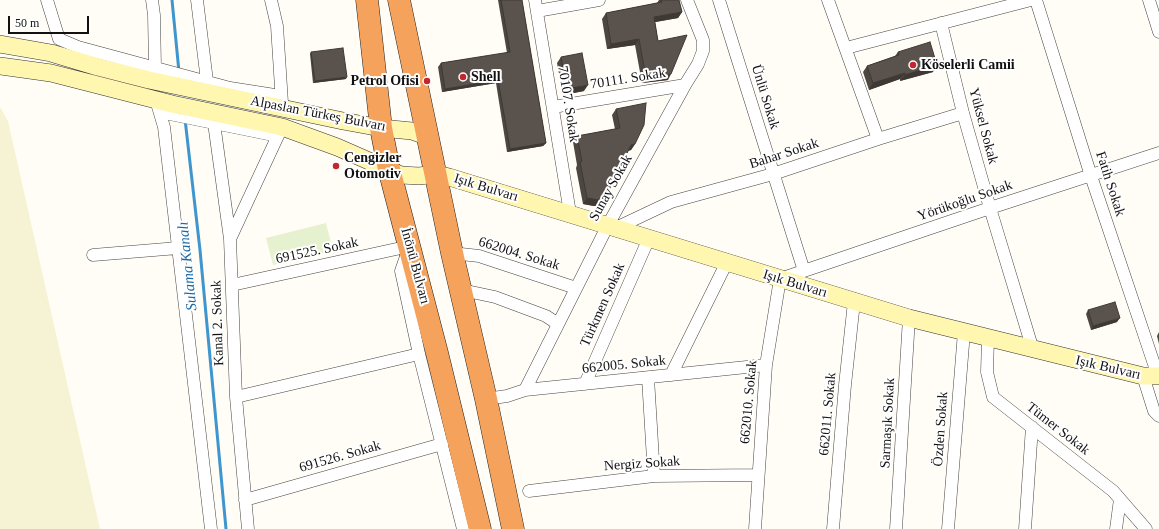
<!DOCTYPE html>
<html>
<head>
<meta charset="utf-8">
<style>
  body { margin:0 }
  #map { position:relative; width:1159px; height:529px; overflow:hidden; background:#fffdf5; font-family:"Times New Roman",serif }
  canvas { display:block }
  .scale { position:absolute; left:8px; top:16px; width:81px; height:18px; box-sizing:border-box; border:2px solid #111; border-top:0; padding-left:5px; font-size:12px; line-height:14px; white-space:nowrap; color:#111; -webkit-text-stroke:3px #fff; paint-order:stroke }
</style>
</head>
<body>
<div id="map">
<canvas width="1159" height="529"></canvas>
<div class="scale">50 m</div>
</div>
<script>
const g = document.querySelector('canvas').getContext('2d');
g.lineJoin = 'round';
function paint(path, color) {
  g.fillStyle = color;
  g.fill(path, 'evenodd');
}
function shape(rows) {
  const path = new Path2D();
  for (const r of rows) {
    path.moveTo(r[0], r[1]);
    for (let i = 2; i < r.length; i += 2) path.lineTo(r[i], r[i + 1]);
  }
  return path;
}
function stroke(path, color, width, dash) {
  g.strokeStyle = color;
  g.lineWidth = width;
  g.lineCap = dash ? 'butt' : 'round';
  g.setLineDash(dash || []);
  g.stroke(path);
}
function label(font, color, halo, rows, align = 'center') {
  g.font = font + ' "Times New Roman",serif';
  g.lineWidth = 4;
  g.setLineDash([]);
  g.textBaseline = 'middle';
  g.strokeStyle = halo;
  g.fillStyle = color;
  for (const [text, x, y, turn = 0] of rows) {
    g.save();
    g.translate(x, y);
    g.rotate((+turn || 0) * Math.PI / 180);
    g.textAlign = isNaN(turn) ? turn : align;
    if (halo) g.strokeText(text, 0, 0);
    g.fillText(text, 0, 0);
    g.restore();
  }
}
const farmland = shape([
  [0,107,8,121,100,529,0,529]
]);
const pitch = shape([
  [326,223,333,251,273,265,266,238]
]);
const stream = shape([
  [172,0,179,72],
  [185,119,200,250,226,529]
]);
const street = shape([
  [47,0,59,39,78,47,230,88,281,96],
  [152,0,154,15,155,67],
  [197,0,207,81],
  [271,0,277,26,282,103],
  [535,0,570,213],
  [719,0,804,271],
  [828,0,878,139],
  [1036,0,1091,176,1158,376],
  [1149,0,1159,32],
  [537,11,599,0],
  [941,23,963,113,990,208,1033,350],
  [846,48,1031,0],
  [156,100,164,127,211,529],
  [553,107,685,85],
  [160,112,278,136],
  [214,123,230,239],
  [616,228,671,202,773,174,878,139,963,113],
  [408,251,401,271,419,354,463,529],
  [452,253,479,256,576,288],
  [93,255,178,248],
  [232,285,410,246],
  [462,290,495,297,546,316,558,324],
  [988,338,987,372,993,397,1113,491,1146,529],
  [671,375,727,262],
  [1143,376,1154,411,1159,416],
  [648,378,654,476],
  [585,384,649,238],
  [525,390,608,225,685,85,698,64,703,51,703,40,687,0],
  [236,397,419,354],
  [486,399,507,396,525,390,766,365],
  [529,491,654,476,758,475],
  [245,500,442,444],
  [248,529,236,397,230,239,282,127],
  [755,529,766,365,780,279,990,208,1159,153],
  [833,529,845,385,854,302],
  [896,529,909,318],
  [948,529,964,332],
  [1025,529,1032,427],
  [1116,529,1120,499]
]);
const secondary = shape([
  [0,44,51,53,98,67,149,80,343,121,381,128,412,131,429,137],
  [0,66,51,73,172,104,282,127,337,147,401,175,419,176,436,174,449,177,909,318,1143,376,1159,376]
]);
const highway = shape([
  [367,0,381,128,389,169,437,353,480,529],
  [399,0,452,253,486,399,513,529]
]);
const wall = shape([
  [498,0,522,0,546,143,543,146,507,152,496,83,442,92,438,67,441,63,507,53],
  [659,0,679,0,682,12,678,18,655,22,658,41,668,80,642,83,635,45,607,49,602,19,606,13,657,3],
  [311,52,346,79,313,83,310,54],
  [898,52,933,72,900,81,900,79,869,90,863,72,867,66,895,56],
  [561,57,584,91,563,95,557,63],
  [616,109,635,144,631,150,628,151,604,200,600,205,594,206,583,204,576,168,577,165,573,142,577,136,615,129,612,115],
  [1088,310,1117,322,1091,330,1086,314],
  [1159,332,1159,344,1157,336]
]);
const shadedWall = shape([
  [682,12,678,18,650,23,654,17],
  [639,39,635,45,607,49,611,44],
  [937,65,933,72,900,81,905,75],
  [905,73,900,79,869,90,873,83],
  [671,74,668,80,642,83,646,78],
  [347,77,346,79,313,83,315,81],
  [498,80,496,83,442,92,445,89],
  [588,85,584,91,563,95,567,89],
  [546,143,543,146,507,152,510,149],
  [635,144,631,150,627,151,631,145],
  [587,198,604,200,600,205,594,206,583,204],
  [1120,318,1117,322,1091,330,1093,326]
]);
const building = shape([
  [501,0,522,0,546,143,510,149,498,80,445,89,441,63,510,52,501,0],
  [661,0,679,0,682,12,654,17,658,41,687,35,671,74,646,78,639,39,611,44,606,13,662,2,661,0],
  [930,42,937,65,905,75,905,73,873,83,867,66,899,55,898,52,930,42],
  [343,48,347,77,315,81,311,52,343,48],
  [582,53,588,85,567,89,561,57,582,53],
  [646,103,644,125,635,144,631,145,604,200,598,200,587,198,580,162,582,161,577,136,620,128,616,109,646,103],
  [1115,302,1120,318,1093,326,1088,310,1115,302]
]);
const markers = [
  [913,65,4,"#c4262e"],
  [463,77,4,"#c4262e"],
  [427,81,4,"#c4262e"],
  [336,166,4,"#c4262e"]
];
const poiNames = [
  ["Köselerli Camii",921,65],
  ["Shell",471,77],
  ["Petrol Ofisi",419,81,"right"],
  ["Cengizler",344,158],
  ["Otomotiv",344,174]
];
const streetNames = [
  ["70111. Sokak",628,79,-9],
  ["Ünlü Sokak",765,97,73],
  ["70107. Sokak",568,104,81],
  ["Alpaslan Türkeş Bulvarı",318,114,11],
  ["Yüksel Sokak",983,126,75],
  ["Bahar Sokak",784,154,-18],
  ["Fatih Sokak",1110,184,72],
  ["Işık Bulvarı",486,188,17],
  ["Sunay Sokak",611,188,-61],
  ["Yörükoğlu Sokak",965,201,-19],
  ["691525. Sokak",317,251,-12],
  ["662004. Sokak",519,254,17],
  ["İnönü Bulvarı",415,266,75],
  ["Işık Bulvarı",795,284,17],
  ["Türkmen Sokak",603,305,-66],
  ["Kanal 2. Sokak",218,323,-92],
  ["662005. Sokak",624,365,-6],
  ["Işık Bulvarı",1108,368,13],
  ["662010. Sokak",749,402,-85],
  ["662011. Sokak",828,414,-85],
  ["Sarmaşık Sokak",888,423,-87],
  ["Özden Sokak",941,429,-86],
  ["Tümer Sokak",1058,429,38],
  ["691526. Sokak",340,457,-16],
  ["Nergiz Sokak",642,464,-4]
];
const waterNames = [
  ["Sulama Kanalı",188,266,-96]
];
paint(farmland, '#f6f3d4');
paint(pitch, '#e6f2cf');
stroke(stream, '#3f96cf', 3);
stroke(street, '#444', 13);
stroke(secondary, '#333', 18);
stroke(highway, '#222', 23);
stroke(street, '#fff', 12);
stroke(secondary, '#fff6b0', 17);
stroke(highway, '#f5a25d', 22);
paint(wall, '#4d4742');
paint(shadedWall, '#3f3936');
paint(building, '#5a524d');
stroke(building, '#3f3936', 1);
for (const [x, y, r, color] of markers) {
  const dot = new Path2D();
  dot.arc(x, y, r, 0, 2 * Math.PI);
  g.fillStyle = color;
  g.fill(dot);
  stroke(dot, '#fff', 1.5);
}
label('bold 14px', '#111', '#fff', poiNames, 'left');
label('14px', '#111', '#fff', streetNames);
label('italic 15px', '#1768a6', '#fff', waterNames);
</script>
</body>
</html>
